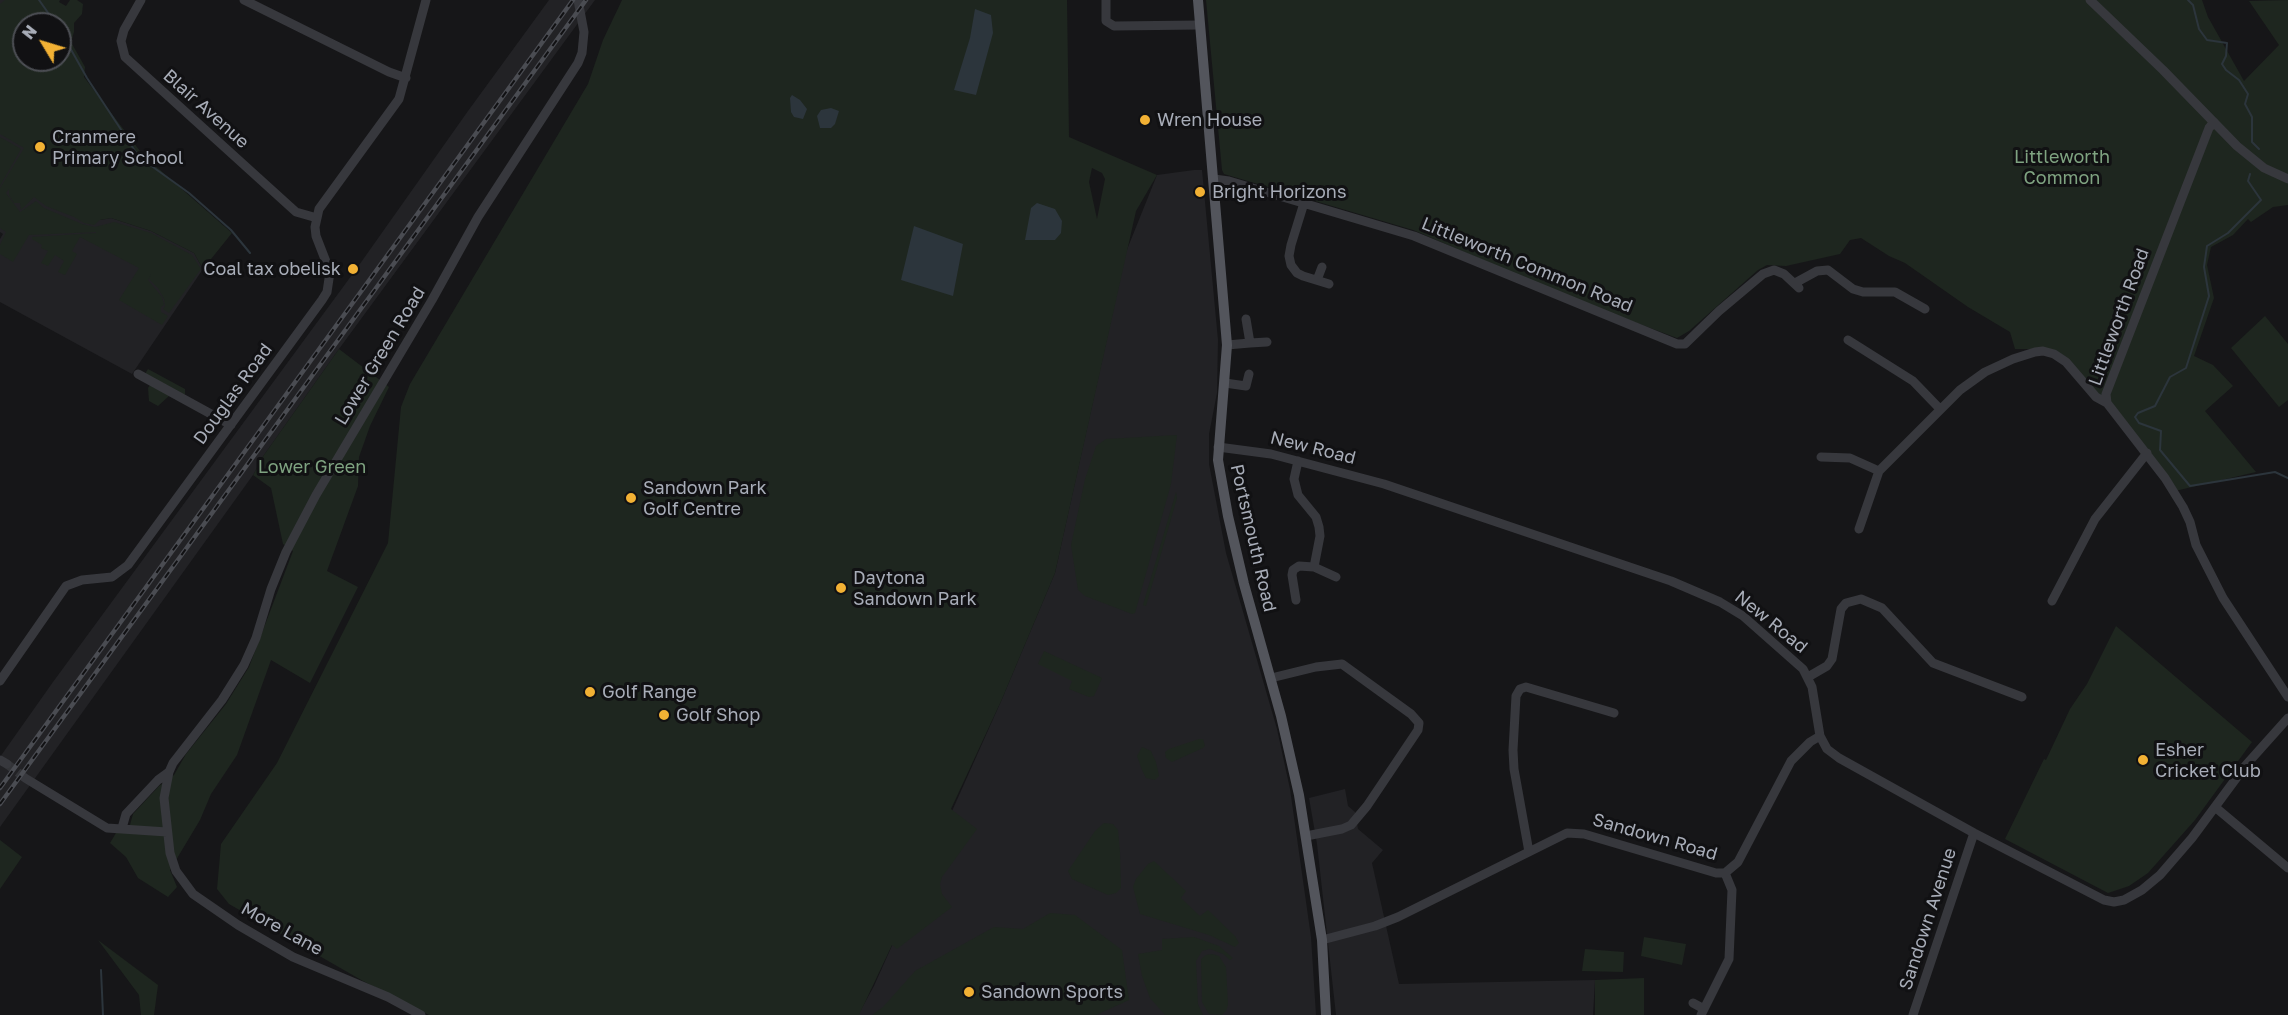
<!DOCTYPE html>
<html>
<head>
<meta charset="utf-8">
<style>
  body { margin:0 }
  #map { position:relative; width:2288px; height:1015px; overflow:hidden; background:#161618; font-family:"Golos Text",sans-serif }
  canvas { display:block }
  .north { position:absolute; left:12px; top:12px; width:60px; height:60px; box-sizing:border-box; background:#111113; border:2px solid #4d4f55; border-radius:50%; rotate:308deg; font-size:16px; font-weight:700; line-height:24px; text-align:center; color:#a8adb8 }
  .north::after { content:''; display:block; margin:auto; width:21px; height:27px; background:#f2b134; clip-path:polygon(50% 0,100% 100%,50% 72%,0 100%) }
</style>
</head>
<body>
<div id="map">
<canvas width="2288" height="1015"></canvas>
<div class="north">N</div>
</div>
<script>
const g = document.querySelector('canvas').getContext('2d');
g.lineJoin = 'round';
function paint(path, color) {
  g.fillStyle = color;
  g.fill(path, 'evenodd');
}
function shape(rows) {
  const path = new Path2D();
  for (const r of rows) {
    path.moveTo(r[0], r[1]);
    for (let i = 2; i < r.length; i += 2) path.lineTo(r[i], r[i + 1]);
  }
  return path;
}
function stroke(path, color, width, dash) {
  g.strokeStyle = color;
  g.lineWidth = width;
  g.lineCap = dash ? 'butt' : 'round';
  g.setLineDash(dash || []);
  g.stroke(path);
}
function label(font, color, halo, rows, align = 'center') {
  g.font = font + ' "Golos Text",sans-serif';
  g.lineWidth = 6;
  g.setLineDash([]);
  g.textBaseline = 'middle';
  g.strokeStyle = halo;
  g.fillStyle = color;
  for (const [text, x, y, turn = 0] of rows) {
    g.save();
    g.translate(x, y);
    g.rotate((+turn || 0) * Math.PI / 180);
    g.textAlign = isNaN(turn) ? turn : align;
    if (halo) g.strokeText(text, 0, 0);
    g.fillText(text, 0, 0);
    g.restore();
  }
}
const built = shape([
  [0,0,35,0,53,24,24,24,24,60,60,60,100,220,111,218,151,231,194,253,203,269,132,374,0,302,0,239,3,234,0,232],
  [549,0,595,0,339,349,264,455,253,475,0,827,0,757,53,682,357,268,468,111],
  [1194,170,1202,170,1218,340,1217,393,1209,434,1209,464,1226,553,1277,729,1290,789,1311,937,1316,1015,858,1015,874,986,1002,699,1055,573,1126,252,1157,175],
  [1345,789,1348,806,1355,812,1358,829,1383,850,1372,863,1399,984,1595,980,1593,1015,1336,1015,1317,844,1309,798]
]);
const green = shape([
  [5,0,60,0,59,2,66,6,70,0,77,0,83,4,82,14,74,23,74,32,71,42,85,67,84,77,143,155,232,233,203,269,194,253,151,231,111,218,100,220,94,225,84,223,74,217,46,206,34,197,21,210,20,203,14,203,9,195,9,189,6,193,20,212,36,201,44,208,82,224,95,227,114,222,151,233,192,255,201,269,169,313,163,309,165,306,164,299,158,288,149,279,151,274,148,280,162,297,164,305,161,307,161,312,168,316,162,325,119,300,139,268,80,237,72,251,77,254,65,275,58,272,64,261,55,255,48,266,41,263,48,251,41,248,42,245,32,239,32,237,96,233,96,232,29,235,13,262,0,254,0,245,6,232,0,228,0,188,24,148,0,134,0,4],
  [43,14,53,24,60,24,60,60,24,60,24,24,49,24],
  [622,0,1067,0,1069,137,1157,175,1136,211,1055,573,1002,699,951,809,977,829,942,877,940,884,942,894,952,907,897,949,892,945,859,1015,429,1015,363,981,229,904,217,889,221,844,277,763,388,543,401,407,410,384,588,84,603,40],
  [1092,168,1102,173,1105,179,1097,219,1089,182],
  [1206,0,2202,0,2208,17,2244,81,2279,45,2249,1,2288,0,2288,205,2273,207,2251,222,2248,219,2233,235,2211,247,2207,265,2214,298,2194,356,2213,365,2233,386,2205,411,2256,472,2175,491,2147,453,2066,362,2034,349,2015,349,2010,332,1968,307,1905,263,1889,256,1861,238,1850,240,1840,254,1786,266,1767,265,1758,270,1689,331,1677,338,1578,301,1413,230,1224,174,1222,170],
  [0,137,21,149,0,186],
  [2265,316,2288,344,2288,400,2279,407,2231,348],
  [339,349,389,387,370,426,359,457,358,486,327,571,358,587,310,683,271,660,237,755,211,794,200,820,170,870,177,887,168,897,138,878,126,857,110,843,116,833,128,832,133,814,159,786,174,775,186,754,226,704,249,667,293,551,283,544,271,488,253,475,264,455],
  [148,369,185,389,185,394,179,401,169,396,158,406,149,401,148,388,150,385,145,374],
  [1177,435,1171,484,1135,613,1132,614,1085,596,1078,590,1071,545,1085,479,1096,446,1106,439],
  [1176,492,1177,498,1146,606,1143,605],
  [2116,626,2252,742,2195,820,2148,873,2129,886,2108,893,2005,839,2044,759,2046,760,2070,709,2087,684],
  [1044,651,1102,678,1094,696,1089,697,1069,689,1072,681,1038,664],
  [1199,739,1203,739,1205,746,1203,748,1172,762,1166,758,1165,752,1169,749],
  [1142,747,1151,751,1156,762,1159,776,1155,780,1146,778,1142,770,1137,756],
  [1104,823,1113,824,1118,830,1120,852,1121,888,1116,893,1108,895,1072,879,1068,871,1095,831],
  [0,840,22,857,0,889],
  [1154,861,1186,891,1181,898,1200,916,1208,910,1235,936,1239,943,1235,947,1209,935,1140,914,1133,887,1136,879,1148,864],
  [1050,913,1075,915,1122,950,1129,1000,1096,1015,872,1015,883,1007,915,971,994,927,1023,929],
  [1194,937,1219,946,1233,958,1230,960,1223,954,1210,949,1202,951,1196,961,1198,1004,1203,1015,1165,1015,1150,998,1142,976,1138,954,1162,950,1162,939],
  [1644,937,1686,944,1682,965,1641,956],
  [98,940,158,985,154,1015,141,1015,139,995],
  [1585,949,1624,952,1623,972,1582,971],
  [1212,954,1219,956,1226,967,1228,1005,1226,1011,1222,1015,1209,1014,1202,1002,1201,959,1206,955],
  [1644,978,1644,1015,1595,1015,1595,980]
]);
const water = shape([
  [975,9,991,15,993,33,976,95,954,90,970,38],
  [792,95,800,100,807,109,803,119,794,117,791,112,790,98],
  [831,108,839,111,835,124,831,128,820,128,817,116,821,110],
  [1037,203,1055,209,1062,221,1061,233,1055,240,1025,240,1031,208],
  [914,226,963,244,953,296,901,280]
]);
const stream = shape([
  [39,0,56,24],
  [2188,0,2193,5,2199,29,2207,40,2227,43,2226,56,2222,64,2226,70,2239,80,2248,94,2245,104,2252,117,2252,142,2259,149],
  [60,30,87,78,139,157,189,193,231,230,250,253],
  [2250,174,2248,181,2261,200,2228,233,2207,246,2204,267,2209,296,2186,368,2170,377,2155,406,2138,413,2135,417,2139,423,2161,431,2160,450,2190,486,2275,472,2288,478],
  [101,970,103,1015]
]);
const minorTunnel = shape([
  [7,764,25,778]
]);
const minor = shape([
  [141,0,124,30,121,41,125,57,296,212,317,218],
  [244,0,389,72,406,78],
  [1106,0,1106,21,1114,26,1199,25],
  [2090,0,2163,70,2237,146,2264,168,2288,179],
  [2214,122,2209,128,2106,394,2107,403,2165,478,2183,507,2190,522,2196,545,2223,598,2288,697],
  [1214,179,1229,181,1414,236,1677,344,1685,344,1719,311,1763,274,1774,270,1784,274,1799,288],
  [1304,203,1291,245,1289,256,1291,265,1297,273,1303,276,1329,284],
  [1317,280,1322,267],
  [1795,283,1817,271,1828,270,1853,289,1863,292,1895,292,1925,309],
  [1848,340,1913,381,1940,409],
  [1250,343,1267,342],
  [1227,345,1250,343,1246,319],
  [138,374,231,425],
  [1225,383,1246,386,1249,374],
  [1218,447,1271,454,1384,484,1671,581,1720,602,1743,616,1803,669,1812,687,1820,736,1827,749,1839,758,1974,833,2104,900,2114,902,2124,900,2142,890,2160,875,2192,838,2246,765,2288,718],
  [1821,457,1850,458,1879,471],
  [1298,461,1294,479,1298,495,1316,517,1319,527,1320,536,1314,567],
  [1859,529,1879,471,1960,390,1985,372,2013,359,2035,352,2043,351,2054,354,2066,362,2096,397,2107,403],
  [1296,600,1292,575,1293,570,1299,566,1314,567,1336,577],
  [2052,601,2095,519,2147,453],
  [1808,677,1827,666,1832,659,1841,609,1846,603,1861,599,1882,608,1933,663,2022,697],
  [1271,678,1316,667,1342,664,1411,714,1419,723,1418,730,1367,806,1351,825,1342,829,1306,836],
  [0,681,66,586,82,580,112,577,128,565,322,300,327,292,330,272,316,236,315,227,319,209,399,99,426,0],
  [0,760,7,764],
  [25,778,107,828,167,832],
  [2215,807,2288,868],
  [122,828,126,814,158,780,169,772],
  [1529,852,1514,769,1513,750,1516,696,1520,689,1526,687,1614,713],
  [1322,940,1375,926,1398,917,1567,833,1584,834,1716,873,1725,873,1738,862,1791,761,1810,742,1820,736],
  [1693,1003,1704,1009],
  [421,1015,388,997,293,957,238,925,193,894,176,871,170,853,164,798,169,772,173,763,222,700,244,665,256,638,271,589,286,552,316,495,432,300,478,217,578,63,582,53,584,32,578,0],
  [1701,1015,1729,959,1732,890,1725,873],
  [1913,1015,1974,833]
]);
const major = shape([
  [1198,0,1227,345,1218,460,1228,516,1244,584,1281,716,1299,795,1322,940,1326,1015]
]);
const rail = shape([
  [0,788,573,0],
  [0,804,586,0]
]);
const markers = [
  [1145,120,6,"#f2b134"],
  [40,147,6,"#f2b134"],
  [1200,192,6,"#f2b134"],
  [353,269,6,"#f2b134"],
  [631,498,6,"#f2b134"],
  [841,588,6,"#f2b134"],
  [590,692,6,"#f2b134"],
  [664,715,6,"#f2b134"],
  [2143,760,6,"#f2b134"],
  [969,992,6,"#f2b134"]
];
const streetNames = [
  ["Blair Avenue",206,109,42],
  ["Littleworth Common Road",1527,265,22],
  ["Littleworth Road",2119,317,-70],
  ["Lower Green Road",380,356,-59],
  ["Douglas Road",233,394,-54],
  ["New Road",1313,448,14],
  ["Portsmouth Road",1253,538,77],
  ["New Road",1771,622,39],
  ["Sandown Road",1655,837,16],
  ["Sandown Avenue",1928,919,-72],
  ["More Lane",282,929,29]
];
const poiNames = [
  ["Wren House",1157,120],
  ["Cranmere",52,137],
  ["Primary School",52,158],
  ["Bright Horizons",1212,192],
  ["Coal tax obelisk",341,269,"right"],
  ["Sandown Park",643,488],
  ["Golf Centre",643,509],
  ["Daytona",853,578],
  ["Sandown Park",853,599],
  ["Golf Range",602,692],
  ["Golf Shop",676,715],
  ["Esher",2155,750],
  ["Cricket Club",2155,771],
  ["Sandown Sports",981,992]
];
const parkNames = [
  ["Littleworth",2062,157],
  ["Common",2062,178],
  ["Lower Green",312,467]
];
paint(built, '#222225');
paint(green, '#1e261f');
paint(water, '#2c353c');
stroke(stream, '#2c353c', 2);
stroke(minorTunnel, '#333438', 9, [9, 4.5]);
stroke(minor, '#37383d', 9);
stroke(major, '#53555c', 10);
stroke(rail, '#4a4c52', 4.5);
stroke(rail, '#111113', 2, [7]);
for (const [x, y, r, color] of markers) {
  const dot = new Path2D();
  dot.arc(x, y, r, 0, 2 * Math.PI);
  g.fillStyle = color;
  g.fill(dot);
  stroke(dot, '#111113', 2);
}
label('18px', '#a8adb8', '#111113', streetNames);
label('18px', '#a8adb8', '#111113', poiNames, 'left');
label('18px', '#7fa381', '#111113', parkNames);
</script>
</body>
</html>
